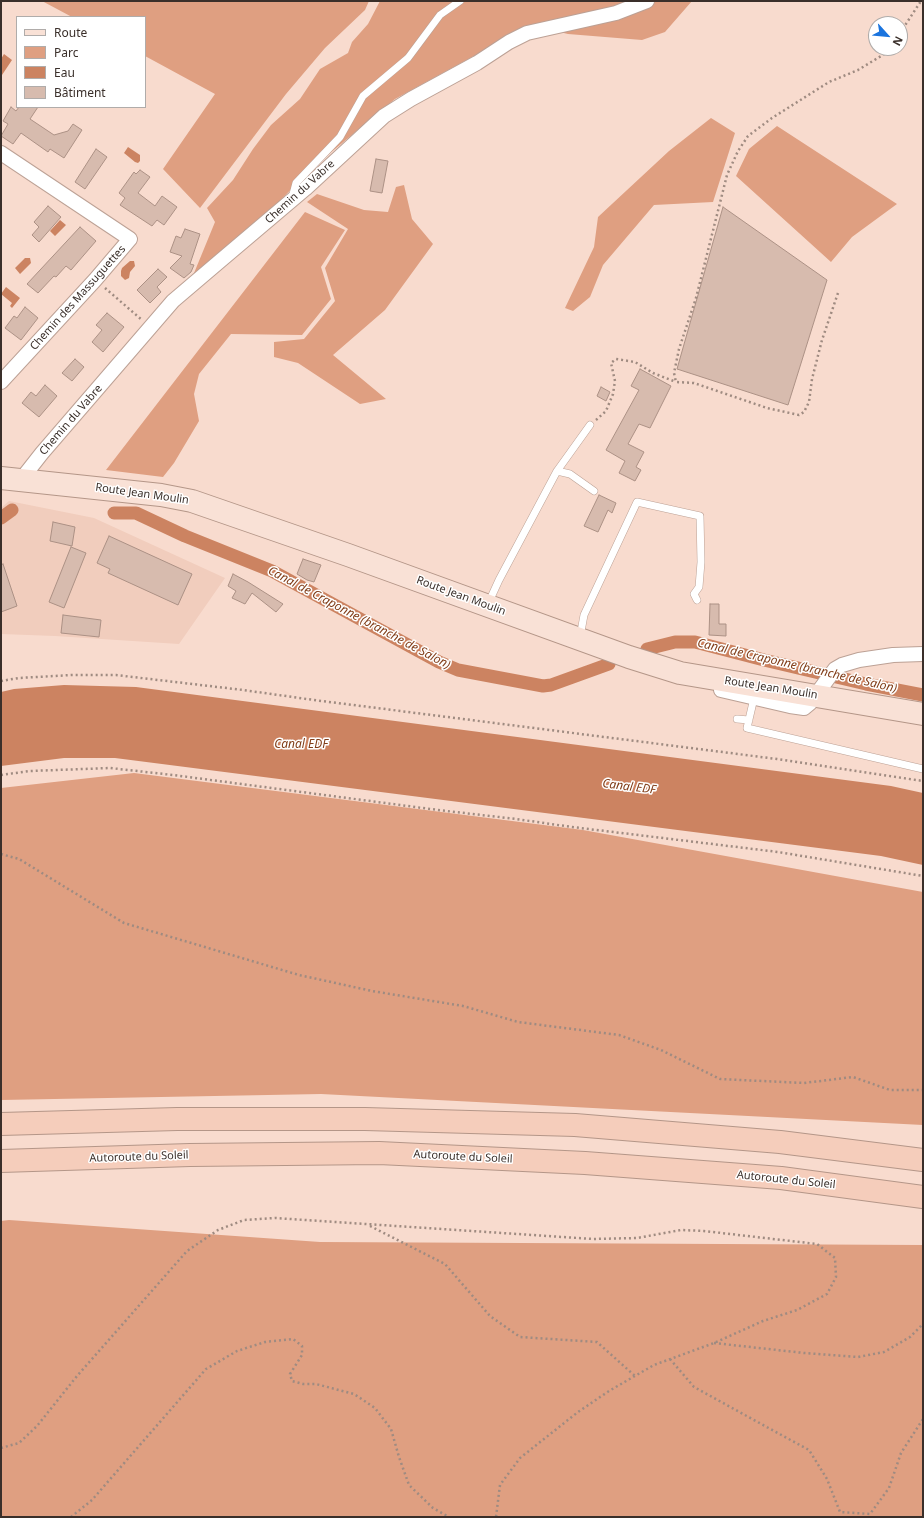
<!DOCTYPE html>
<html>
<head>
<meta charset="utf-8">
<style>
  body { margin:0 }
  #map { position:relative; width:924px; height:1518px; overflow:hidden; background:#f8dbce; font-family:"Noto Sans",sans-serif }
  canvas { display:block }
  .frame { position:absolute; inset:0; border:2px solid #3a2f2a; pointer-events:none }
  .legend { position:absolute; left:16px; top:16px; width:130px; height:92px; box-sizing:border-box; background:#fff; border:1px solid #b0acaa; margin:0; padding:5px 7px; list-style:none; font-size:12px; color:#3a2f2a }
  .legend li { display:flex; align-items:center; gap:8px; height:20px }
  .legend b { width:20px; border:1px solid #b0acaa }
  .north { position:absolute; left:868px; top:16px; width:40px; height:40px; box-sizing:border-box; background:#fff; border:1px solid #b0acaa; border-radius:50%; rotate:117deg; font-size:11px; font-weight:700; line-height:16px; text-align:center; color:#3a2f2a }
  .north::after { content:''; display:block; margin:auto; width:14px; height:18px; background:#1a74de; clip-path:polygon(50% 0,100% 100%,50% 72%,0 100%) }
</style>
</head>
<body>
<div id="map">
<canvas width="924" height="1518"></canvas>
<div class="frame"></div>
<ul class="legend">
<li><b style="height:5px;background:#f9e1d6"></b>Route</li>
<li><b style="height:11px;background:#df9f81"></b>Parc</li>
<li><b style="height:11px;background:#cc8361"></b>Eau</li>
<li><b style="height:11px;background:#d7bbae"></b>Bâtiment</li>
</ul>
<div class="north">N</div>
</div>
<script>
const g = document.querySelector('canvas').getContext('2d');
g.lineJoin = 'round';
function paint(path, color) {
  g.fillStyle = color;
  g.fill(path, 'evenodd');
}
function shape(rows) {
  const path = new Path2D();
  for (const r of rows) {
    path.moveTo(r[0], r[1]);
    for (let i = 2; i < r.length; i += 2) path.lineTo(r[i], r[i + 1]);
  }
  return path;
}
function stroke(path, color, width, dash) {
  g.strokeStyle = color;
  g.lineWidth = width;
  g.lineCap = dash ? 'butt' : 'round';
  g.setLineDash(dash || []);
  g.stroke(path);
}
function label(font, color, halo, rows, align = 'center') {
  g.font = font + ' "Noto Sans",sans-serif';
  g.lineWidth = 3;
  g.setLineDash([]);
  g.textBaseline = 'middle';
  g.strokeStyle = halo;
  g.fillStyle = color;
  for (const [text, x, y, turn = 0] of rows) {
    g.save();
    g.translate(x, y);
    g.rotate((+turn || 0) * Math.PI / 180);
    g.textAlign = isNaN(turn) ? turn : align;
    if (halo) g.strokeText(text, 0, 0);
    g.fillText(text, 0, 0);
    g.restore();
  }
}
const built = shape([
  [9,501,94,518,225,578,179,644,55,636,1,634,1,508]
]);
const green = shape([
  [42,1,369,1,365,10,325,48,286,94,200,208,163,169,215,94,145,56,145,17,72,17],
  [380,1,692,1,665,32,642,40,568,34,531,25,501,39,474,56,395,99,311,169,263,218,192,278,215,222,207,208,233,180,253,149,271,125,300,99,320,69,348,53,352,42,368,24],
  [711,118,735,133,713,202,654,205,603,265,590,297,573,311,565,308,594,247,598,217,669,151],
  [777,126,897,204,852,237,831,262,736,176,749,149],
  [404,185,412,219,433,244,385,310,333,355,386,399,360,404,298,363,274,357,274,342,304,339,335,301,325,268,348,229,307,202,317,194,364,210,388,212,396,187],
  [305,212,345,230,321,267,331,299,302,335,231,334,199,374,194,394,199,421,174,463,163,477,106,470],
  [134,773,583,830,923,892,923,1125,321,1094,1,1100,1,788],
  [9,1220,320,1242,923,1245,923,1517,1,1517,1,1221]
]);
const water = shape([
  [4,54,12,60,2,75,1,59],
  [128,147,140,155,140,161,138,163,135,162,124,153],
  [60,220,66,225,55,236,50,231],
  [25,258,30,258,31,263,20,274,15,268],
  [130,261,134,261,135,266,130,272,129,278,125,280,121,276,121,271,122,268],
  [6,287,20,298,12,308,10,306,12,303,1,294],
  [64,685,136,687,891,786,923,793,923,865,881,856,115,758,64,758,1,766,1,692,14,689]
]);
const canal = shape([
  [114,513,136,513,185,536,272,571,439,662,458,670,543,686,551,685,609,664],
  [1,518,12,510],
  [647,649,675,642,695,642,764,660,866,684,923,695]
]);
const building = shape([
  [11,107,16,111,19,107,38,107,30,119,54,135,68,131,73,124,82,130,64,158,50,149,48,152,21,133,13,144,1,136,8,124,3,121,11,107],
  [96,149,107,157,85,189,75,182,96,149],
  [376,159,388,161,382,193,370,191,376,159],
  [140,170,150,177,138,193,155,206,162,196,177,207,164,225,157,220,152,226,120,205,125,198,119,193,134,172,136,174,140,170],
  [48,206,61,217,39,242,32,235,39,227,34,222,48,206],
  [723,207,827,280,788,405,677,369,723,207],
  [80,227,96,241,71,270,66,266,56,277,54,276,38,293,27,284,80,227],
  [185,229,200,234,190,264,194,265,191,272,184,278,170,268,182,256,170,252,176,236,181,238,185,229],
  [158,269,167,277,157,287,161,292,150,303,137,290,158,269],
  [25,307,38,318,21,340,5,328,14,316,17,318,25,307],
  [107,313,124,327,103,352,92,342,102,330,96,325,107,313],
  [75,359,84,367,72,381,62,373,75,359],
  [640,369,671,386,650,428,639,424,628,444,644,452,636,467,641,470,635,481,619,473,625,461,606,450,639,390,631,386,640,369],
  [45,385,57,396,39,417,22,403,31,392,36,396,45,385],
  [601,387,610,392,606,401,597,396,601,387],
  [599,495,616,503,612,513,608,510,598,532,584,526,599,495],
  [53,522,75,527,72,546,50,541,53,522],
  [109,536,192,574,178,605,108,573,110,569,97,563,109,536],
  [71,547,86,553,64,608,49,602,71,547],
  [303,559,321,565,314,582,307,580,297,574,303,559],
  [3,564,17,606,1,612,1,565,3,564],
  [233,574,248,582,283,604,276,612,252,593,245,604,232,598,236,591,228,586,233,574],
  [710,604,719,604,719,624,726,624,726,636,709,635,710,604],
  [63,615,101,620,99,637,61,633,63,615]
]);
const path = shape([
  [900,33,921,1],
  [105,288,142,320],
  [838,293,822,340,812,379,809,402,804,412,799,415,767,408,694,383,676,382,674,373,679,349,696,298,727,175,738,151,748,136,772,118,829,82,858,70,886,53,889,48],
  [596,420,606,411,613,394,615,381,611,363,616,359,635,362,653,373,676,382],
  [1,681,19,678,72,675,116,675,243,690,314,700,777,759,923,781],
  [1,775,30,771,110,768,173,775,438,810,516,819,572,827,778,852,923,876],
  [1,854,19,859,124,923,299,975,372,991,463,1006,518,1022,619,1035,661,1050,720,1079,804,1083,853,1077,890,1090,923,1090],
  [370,1226,445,1264,490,1316,520,1337,597,1342,635,1376],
  [714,1343,804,1353,858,1357,884,1352,910,1337,923,1324],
  [670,1359,694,1387,774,1431,809,1450,827,1479,840,1512,870,1514,889,1488,901,1453,923,1419],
  [1,1448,19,1443,37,1426,77,1376,187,1251,218,1230,244,1220,275,1218,593,1239,637,1238,681,1230,704,1231,817,1244,835,1258,836,1277,827,1294,797,1310,763,1321,714,1343,654,1365,609,1391,578,1412,520,1458,500,1485,496,1517],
  [71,1517,92,1500,206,1369,237,1351,265,1342,293,1339,302,1346,302,1355,290,1374,292,1381,303,1384,316,1384,354,1394,375,1408,391,1429,399,1457,409,1485,433,1508,449,1517]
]);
const service = shape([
  [292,198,296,183,340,137,363,96,408,58,440,15,460,1],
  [557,471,570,474,594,491],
  [488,604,499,580,557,471,590,425],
  [580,637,584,615,637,502,700,516,701,562,699,587,694,594,697,600],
  [754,698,747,728,923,769],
  [737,719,749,720]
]);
const minor = shape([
  [1,153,130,239,95,280,1,382],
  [20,481,42,453,173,301,220,261,305,189,384,116,411,99,477,63,509,42,527,33,616,13,647,1],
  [721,690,790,706,804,708,810,703,835,669,842,665,859,660,893,655,923,654]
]);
const primary = shape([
  [1,478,161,495,192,501,348,555,629,657,680,673,923,714]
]);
const motorway = shape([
  [1,1124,177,1119,365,1119,575,1125,780,1142,923,1160],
  [1,1161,190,1155,379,1153,585,1163,781,1178,923,1197]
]);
const streetNames = [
  ["Chemin du Vabre",300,192,-42],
  ["Chemin des Massuguettes",78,298,-48],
  ["Chemin du Vabre",71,420,-49],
  ["Route Jean Moulin",142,494,8],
  ["Route Jean Moulin",461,596,20],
  ["Route Jean Moulin",771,688,9],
  ["Autoroute du Soleil",139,1157,-2],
  ["Autoroute du Soleil",463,1157,3],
  ["Autoroute du Soleil",786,1180,6]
];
const waterNames = [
  ["Canal de Craponne (branche de Salon)",359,618,28],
  ["Canal de Craponne (branche de Salon)",797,666,13],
  ["Canal EDF",301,745],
  ["Canal EDF",629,787,7]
];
paint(built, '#f1cdbd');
paint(green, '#df9f81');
paint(water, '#cc8361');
stroke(canal, '#cc8361', 13);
paint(building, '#d7bbae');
stroke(building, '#ac9185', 1);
stroke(service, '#bca195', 8);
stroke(minor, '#bca195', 16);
stroke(primary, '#b49688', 24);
stroke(motorway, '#b49688', 24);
stroke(path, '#9f8b81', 2.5, [2, 3]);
stroke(service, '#fff', 7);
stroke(minor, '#fff', 14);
stroke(primary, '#f9e1d6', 22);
stroke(motorway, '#f5cdbb', 22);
label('11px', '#3a2f2a', '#fff', streetNames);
label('italic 12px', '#813d18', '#fff', waterNames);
</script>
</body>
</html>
